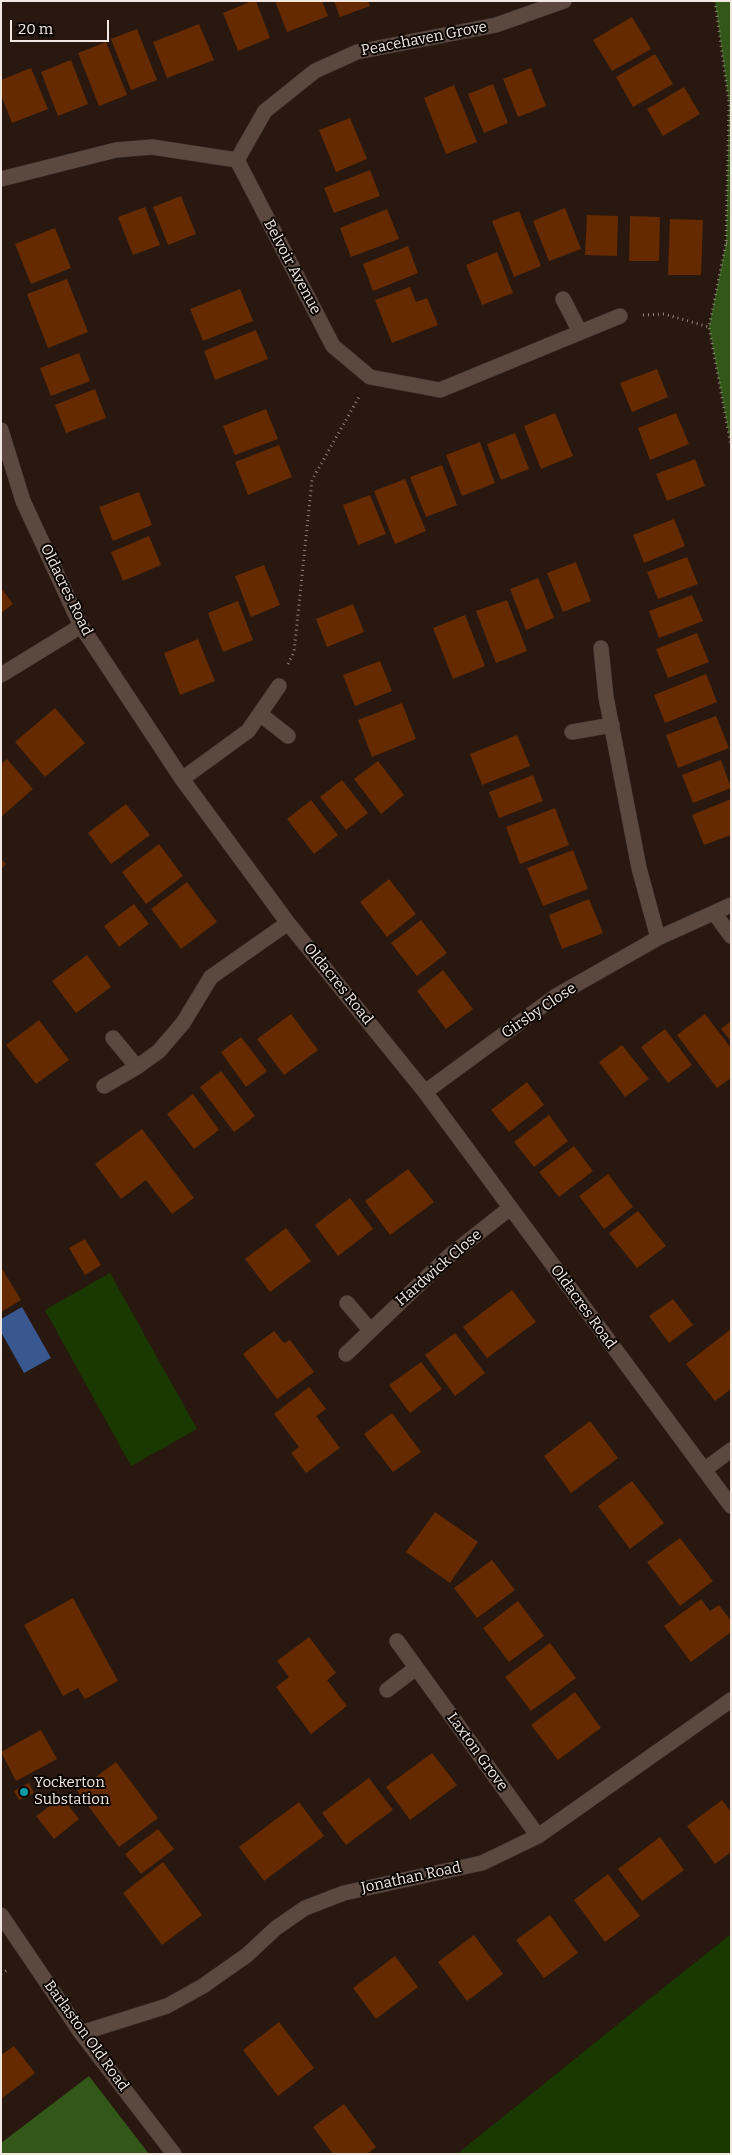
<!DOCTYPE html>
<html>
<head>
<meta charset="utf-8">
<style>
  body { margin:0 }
  #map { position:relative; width:732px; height:2155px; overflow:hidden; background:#281810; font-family:Bitter,serif }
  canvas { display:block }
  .frame { position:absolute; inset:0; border:2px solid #f2e7e1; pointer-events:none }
  .scale { position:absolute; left:10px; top:20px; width:99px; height:22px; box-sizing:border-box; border:2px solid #f2e7e1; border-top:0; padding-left:6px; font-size:15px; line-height:18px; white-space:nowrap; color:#f2e7e1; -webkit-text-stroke:4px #0c0603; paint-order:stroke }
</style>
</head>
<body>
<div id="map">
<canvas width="732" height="2155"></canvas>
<div class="frame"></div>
<div class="scale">20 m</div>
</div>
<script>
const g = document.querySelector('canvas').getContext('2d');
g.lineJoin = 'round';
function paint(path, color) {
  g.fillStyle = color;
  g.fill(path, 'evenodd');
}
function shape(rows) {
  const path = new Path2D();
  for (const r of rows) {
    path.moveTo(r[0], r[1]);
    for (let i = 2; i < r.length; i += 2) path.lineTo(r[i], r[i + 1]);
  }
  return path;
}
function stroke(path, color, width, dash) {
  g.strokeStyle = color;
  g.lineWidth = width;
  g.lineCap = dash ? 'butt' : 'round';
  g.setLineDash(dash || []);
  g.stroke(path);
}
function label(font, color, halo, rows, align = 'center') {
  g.font = font + ' Bitter,serif';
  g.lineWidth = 4;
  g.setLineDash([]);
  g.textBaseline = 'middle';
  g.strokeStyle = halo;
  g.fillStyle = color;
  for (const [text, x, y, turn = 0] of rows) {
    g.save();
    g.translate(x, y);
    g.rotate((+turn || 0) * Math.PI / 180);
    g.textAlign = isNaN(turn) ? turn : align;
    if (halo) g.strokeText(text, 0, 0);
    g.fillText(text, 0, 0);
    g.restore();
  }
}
const green = shape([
  [110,1273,197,1429,131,1466,45,1310],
  [731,1934,731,2154,457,2154,633,2012]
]);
const forest = shape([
  [715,1,731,1,731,446,709,327,726,243,729,103],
  [89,2076,149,2154,1,2154,1,2143]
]);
const water = shape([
  [22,1307,51,1358,24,1373,1,1332,1,1319]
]);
const building = shape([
  [252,1,256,1,270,38,238,51,223,13],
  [275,1,322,1,328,16,287,32],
  [334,1,368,1,370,6,340,17],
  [632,17,651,49,612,71,593,40],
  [199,24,214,60,167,78,153,42],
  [137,29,157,80,131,90,111,39],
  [106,42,127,95,99,106,78,53],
  [655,54,673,84,633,107,616,77],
  [71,60,88,104,58,116,41,72],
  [31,68,48,109,12,123,1,95,1,80],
  [531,68,546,106,518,117,503,79],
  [493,84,508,123,484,133,468,94],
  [454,85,477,142,446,154,424,98],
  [684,87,700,114,663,136,647,109],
  [350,118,367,159,336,172,319,130],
  [370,170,380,196,334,213,324,188],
  [181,196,196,234,168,245,153,207],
  [145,207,160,245,133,255,118,217],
  [565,208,581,249,549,261,533,221],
  [387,209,399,239,351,257,340,228],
  [519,211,541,266,514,277,492,221],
  [587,215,618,216,617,256,585,255],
  [630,216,660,217,659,261,629,261],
  [670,219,703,220,701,275,668,275],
  [55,228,71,268,31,284,15,244],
  [408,246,418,273,373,291,363,264],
  [497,252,513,293,482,305,466,265],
  [67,279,88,332,48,348,27,294],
  [410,287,416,302,427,298,438,325,392,343,375,300],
  [240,289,253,321,203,341,190,309],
  [256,330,268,359,215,380,204,351],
  [79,353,90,381,51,396,40,368],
  [657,369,668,397,632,412,620,383],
  [95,389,106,418,66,433,55,405],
  [266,409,278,439,235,455,223,426],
  [555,413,573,456,541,469,524,426],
  [676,413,689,444,650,460,638,428],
  [515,433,529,469,501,480,487,444],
  [480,442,495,483,462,496,446,455],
  [279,445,292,477,248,495,235,462],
  [695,459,705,486,667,501,656,474],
  [442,465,457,505,426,517,410,477],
  [405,479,426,531,395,544,374,491],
  [139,492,152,525,113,541,99,507],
  [370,495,386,534,358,545,343,505],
  [674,519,685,546,644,563,633,535],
  [149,536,161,565,123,581,111,552],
  [687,557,698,584,658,599,647,572],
  [576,562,591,601,563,612,547,573],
  [264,565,280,605,251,617,235,576],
  [538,578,554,618,526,630,510,589],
  [1,588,13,604,1,613],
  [692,595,703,621,659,638,649,611],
  [507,600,527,651,496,663,476,611],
  [238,601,253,640,223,652,208,613],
  [353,604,364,632,327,647,316,619],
  [465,615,485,666,453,679,433,628],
  [697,633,709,662,668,678,656,649],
  [198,639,215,681,180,695,164,653],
  [380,661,392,691,355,706,343,675],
  [706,674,717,702,665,723,654,695],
  [402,703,416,739,372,757,358,720],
  [55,708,85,743,45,777,15,742],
  [716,716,729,748,678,768,666,735],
  [517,735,530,766,482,785,470,754],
  [7,759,33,789,1,817,1,764],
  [721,760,731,788,693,803,682,775],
  [378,761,404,795,381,814,354,779],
  [533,775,543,801,499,818,489,792],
  [342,780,368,813,346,830,320,797],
  [731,799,731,835,704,845,692,815],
  [311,800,338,835,314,854,287,819],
  [126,804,150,835,111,864,88,833],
  [555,808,569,845,520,864,506,827],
  [159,844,183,876,146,904,122,872],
  [573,850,588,889,543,906,527,868],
  [1,859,6,864,1,869],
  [389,879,416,914,387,937,360,902],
  [187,882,217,922,181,949,151,909],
  [589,899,603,933,562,949,549,915],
  [134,904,149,924,119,947,104,926],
  [421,920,447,953,417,976,391,943],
  [87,955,111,987,76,1013,52,981],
  [443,970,473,1009,446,1029,417,991],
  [291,1014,318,1050,284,1075,257,1039],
  [705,1014,731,1048,731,1078,717,1088,677,1035],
  [39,1020,69,1060,36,1084,6,1045],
  [731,1021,731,1041,721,1029],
  [665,1029,692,1065,668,1083,641,1047],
  [241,1037,267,1071,246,1087,221,1052],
  [622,1045,649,1079,625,1097,599,1062],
  [221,1071,255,1116,234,1132,200,1087],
  [527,1082,544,1105,509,1132,491,1110],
  [193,1094,219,1130,194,1149,167,1114],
  [549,1115,568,1141,534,1167,514,1142],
  [142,1129,194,1198,172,1214,146,1180,121,1199,95,1164],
  [574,1146,593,1171,559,1197,539,1172],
  [408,1169,434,1202,390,1235,365,1201],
  [608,1174,633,1207,604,1229,579,1196],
  [350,1198,373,1229,338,1256,315,1225],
  [638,1211,666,1246,637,1268,609,1233],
  [286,1228,311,1261,270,1292,245,1259],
  [85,1239,101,1265,85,1275,69,1248],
  [1,1267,21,1300,1,1312],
  [512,1290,536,1322,487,1358,463,1327],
  [673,1299,693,1325,669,1343,649,1316],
  [731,1329,731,1389,715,1401,686,1364],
  [274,1331,284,1343,290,1340,314,1372,277,1399,243,1354],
  [455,1333,485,1373,455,1396,425,1355],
  [421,1362,442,1389,410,1413,389,1385],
  [309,1387,326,1409,316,1416,340,1448,306,1473,291,1453,299,1447,274,1414],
  [392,1413,421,1452,393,1472,364,1434],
  [590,1421,618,1458,571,1493,544,1456],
  [632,1481,664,1523,630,1549,598,1506],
  [435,1512,478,1542,450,1583,406,1552],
  [680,1538,713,1581,680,1606,647,1562],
  [492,1560,515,1590,477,1618,454,1588],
  [73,1598,118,1681,85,1699,78,1688,63,1696,24,1625],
  [701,1599,710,1611,719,1605,731,1621,731,1632,691,1662,664,1626],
  [518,1601,544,1636,509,1662,483,1628],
  [309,1637,336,1673,327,1680,347,1706,311,1734,276,1687,289,1677,277,1661],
  [550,1643,576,1678,531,1711,505,1677],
  [575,1692,601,1728,558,1760,531,1725],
  [41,1730,57,1759,16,1781,1,1752],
  [432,1753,457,1785,410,1820,386,1787],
  [116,1762,158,1818,119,1847,77,1791],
  [369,1778,393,1810,346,1845,322,1813],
  [29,1783,34,1793,19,1800,14,1791],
  [62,1797,79,1819,54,1839,36,1816],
  [722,1800,731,1812,731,1852,715,1864,687,1826],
  [299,1802,324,1836,264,1881,239,1847],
  [158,1829,174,1849,141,1874,125,1854],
  [660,1837,684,1870,642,1901,618,1869],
  [163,1862,202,1915,162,1945,123,1893],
  [608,1874,640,1916,605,1942,574,1900],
  [550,1915,578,1953,544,1978,516,1940],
  [474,1935,503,1974,467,2001,438,1962],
  [395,1956,418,1987,376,2019,353,1988],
  [279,2022,314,2068,278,2096,243,2050],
  [14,2046,35,2073,1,2099,1,2055],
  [344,2104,376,2147,367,2154,333,2154,313,2127]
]);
const path = shape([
  [715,1,729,103,726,243,709,327,731,446],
  [726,243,731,246],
  [643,315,664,314,709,327],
  [288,664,294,652,312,480,359,397],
  [1,1974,9,1969]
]);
const minor = shape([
  [237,160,265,111,315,71,357,52,496,25,564,1],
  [1,179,116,150,152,147,237,160,333,346,370,377,440,390,620,316],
  [563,299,580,332],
  [1,430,23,501,81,626,182,779,288,923,425,1092,731,1506],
  [601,648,606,697,639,868,658,938],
  [1,675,81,626],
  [260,714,288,736],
  [572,732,612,725],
  [182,779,248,731,279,686],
  [715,914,731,936],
  [113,1038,137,1067],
  [104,1086,137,1067,159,1051,183,1023,211,977,288,923],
  [425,1092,556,996,658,938,731,905],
  [347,1303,370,1330],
  [346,1354,448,1257,510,1208],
  [704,1470,731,1450],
  [397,1641,538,1836],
  [387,1690,416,1668]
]);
const tertiary = shape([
  [1,1915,81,2033,174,2154],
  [81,2033,167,2006,203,1986,247,1955,276,1928,305,1908,344,1893,482,1863,538,1836,731,1700]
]);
const markers = [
  [24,1792,5,"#0f9aa8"]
];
const streetNames = [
  ["Peacehaven Grove",424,39,-11],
  ["Belvoir Avenue",292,267,62],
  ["Oldacres Road",66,590,64],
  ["Oldacres Road",338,984,51],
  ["Girsby Close",539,1011,-34],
  ["Hardwick Close",439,1268,-41],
  ["Oldacres Road",583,1307,54],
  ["Laxton Grove",477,1752,54],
  ["Jonathan Road",411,1878,-12],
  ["Barlaston Old Road",86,2036,54]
];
const poiNames = [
  ["Yockerton",34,1783],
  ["Substation",34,1800]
];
paint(green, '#193900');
paint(forest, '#325719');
paint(water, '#395890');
paint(building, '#652a00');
stroke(minor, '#3d312e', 16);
stroke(tertiary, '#3d312e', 16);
stroke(path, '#90837c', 3, [1, 4]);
stroke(minor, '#5b493f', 15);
stroke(tertiary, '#5b493f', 15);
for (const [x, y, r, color] of markers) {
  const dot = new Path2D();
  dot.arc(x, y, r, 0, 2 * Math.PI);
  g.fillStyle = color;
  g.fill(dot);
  stroke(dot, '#0c0603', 2);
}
label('15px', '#f2e7e1', '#0c0603', streetNames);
label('15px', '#f2e7e1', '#0c0603', poiNames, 'left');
</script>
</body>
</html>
